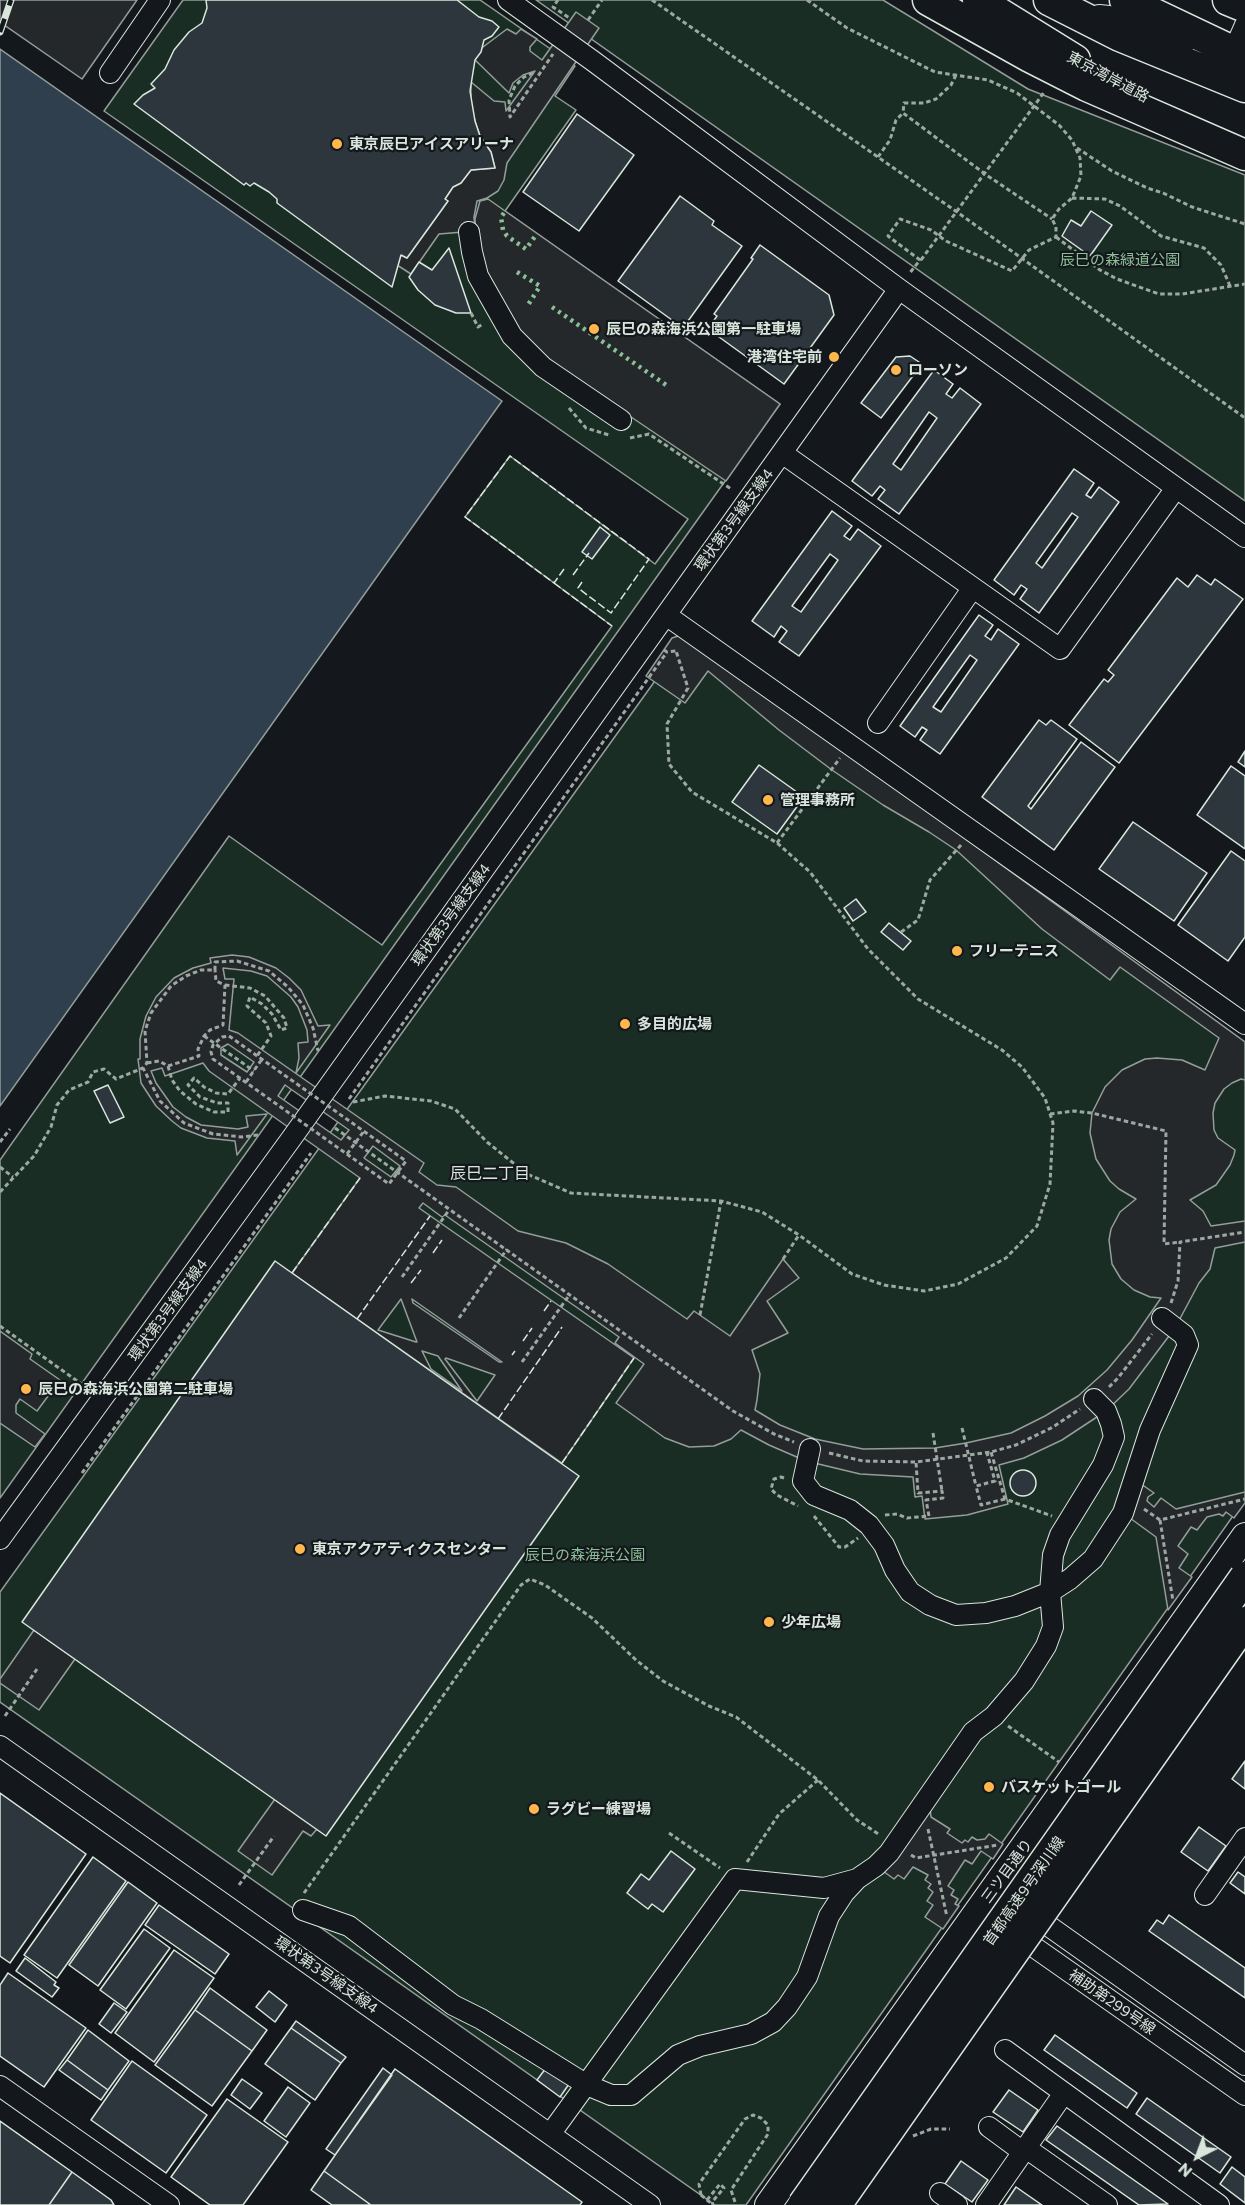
<!DOCTYPE html>
<html>
<head>
<meta charset="utf-8">
<style>
  body { margin:0 }
  #map { position:relative; width:1245px; height:2205px; overflow:hidden; background:#14181c; font-family:Commissioner,sans-serif }
  canvas { display:block }
  .north { position:absolute; left:1167px; top:2127px; width:60px; height:60px; -webkit-text-stroke:4px #14181c; paint-order:stroke; rotate:222deg; font-size:16px; font-weight:700; line-height:24px; text-align:center; color:#d8e6dc }
  .north::after { content:''; display:block; margin:auto; width:21px; height:27px; background:#d8e6dc; clip-path:polygon(50% 0,100% 100%,50% 72%,0 100%) }
</style>
</head>
<body>
<div id="map">
<canvas width="1245" height="2205"></canvas>
<div class="north">N</div>
</div>
<script>
const g = document.querySelector('canvas').getContext('2d');
g.lineJoin = 'round';
function paint(path, color) {
  g.fillStyle = color;
  g.fill(path, 'evenodd');
}
function shape(rows) {
  const path = new Path2D();
  for (const r of rows) {
    if (r.length === 3) {
      path.moveTo(r[0] + r[2], r[1]);
      path.arc(r[0], r[1], r[2], 0, 2 * Math.PI);
      continue;
    }
    path.moveTo(r[0], r[1]);
    for (let i = 2; i < r.length; i += 2) path.lineTo(r[i], r[i + 1]);
  }
  return path;
}
function stroke(path, color, width, dash) {
  g.strokeStyle = color;
  g.lineWidth = width;
  g.lineCap = dash ? 'butt' : 'round';
  g.setLineDash(dash || []);
  g.stroke(path);
}
function label(font, color, halo, rows, align = 'center') {
  g.font = font + ' Commissioner,"Noto Sans JP",sans-serif';
  g.lineWidth = 4.5;
  g.setLineDash([]);
  g.textBaseline = 'middle';
  g.strokeStyle = halo;
  g.fillStyle = color;
  for (const [text, x, y, turn = 0] of rows) {
    g.save();
    g.translate(x, y);
    g.rotate((+turn || 0) * Math.PI / 180);
    g.textAlign = isNaN(turn) ? turn : align;
    if (halo) g.strokeText(text, 0, 0);
    g.fillText(text, 0, 0);
    g.restore();
  }
}
const green = shape([
  [183,0,480,0,575,66,555,96,576,110,505,211,780,404,0,1498,0,1160,229,836,382,945,612,626,465,517,510,456,655,564,688,519,104,111,183,0],
  [536,0,883,0,1028,89,1245,175,1245,501,536,0],
  [695,654,1245,1045,1245,1499,746,2205,715,2205,0,1702,0,1592,670,660,695,654]
]);
const parking = shape([
  [0,0,137,0,82,79,0,22,0,0],
  [576,12,599,28,507,163,504,180,498,191,487,198,477,201,474,217,475,231,439,234,411,274,397,265,401,255,407,258,448,201,445,199,453,187,461,183,471,170,495,168,491,152,480,136,475,121,471,105,471,82,494,101,505,102,506,111,535,71,523,75,513,83,509,93,471,56,507,29,516,34,521,29,537,39,530,47,530,51,542,60,576,12],
  [488,199,780,404,726,481,548,361,527,344,487,279,476,238,475,219,480,201,488,199],
  [681,635,688,637,1245,1042,1245,1080,1241,1079,1232,1083,1224,1089,1215,1103,1213,1113,1214,1130,1218,1138,1235,1150,1234,1155,1230,1165,1216,1185,1190,1200,1203,1211,1211,1226,1245,1221,1245,1242,1215,1248,1210,1269,1199,1283,1175,1328,1129,1389,1106,1411,1062,1440,1024,1458,999,1465,1008,1504,967,1515,925,1519,922,1496,915,1497,913,1477,860,1474,806,1461,769,1445,741,1430,731,1439,714,1446,689,1447,665,1438,616,1403,644,1364,615,1343,619,1337,445,1215,442,1217,423,1203,419,1208,634,1358,562,1463,292,1273,360,1178,209,1071,203,1063,165,1076,162,1068,151,1071,156,1083,173,1107,186,1117,201,1125,238,1129,248,1127,246,1116,267,1114,237,1155,235,1141,207,1138,181,1128,172,1121,156,1106,141,1083,138,1059,140,1059,140,1039,146,1016,156,997,174,978,193,968,211,963,210,958,232,955,249,957,276,968,289,978,301,990,318,1026,330,1025,296,1073,299,1058,298,1043,308,1042,307,1030,298,1007,291,997,267,976,251,971,223,968,225,979,234,979,229,1030,238,1033,424,1163,419,1172,437,1185,456,1187,518,1231,566,1243,608,1264,687,1319,694,1311,730,1336,783,1259,799,1278,767,1301,788,1333,752,1350,760,1374,757,1400,755,1410,780,1425,815,1439,863,1449,935,1448,966,1443,1011,1433,1045,1416,1078,1396,1107,1370,1132,1340,1161,1298,1150,1297,1134,1290,1121,1279,1112,1264,1109,1240,1111,1229,1120,1212,1136,1199,1119,1189,1110,1181,1096,1159,1090,1133,1092,1113,1105,1087,1122,1070,1145,1059,1157,1058,1182,1060,1205,1070,1219,1038,1120,967,1110,980,1042,929,956,850,929,832,883,805,832,770,779,730,708,671,685,703,646,676,672,638,681,635],
  [228,1044,254,1062,247,1072,221,1055,221,1048,228,1044],
  [285,1085,349,1130,341,1140,278,1096,285,1085],
  [373,1146,400,1166,391,1177,364,1158,373,1146],
  [401,1299,417,1342,416,1342,378,1330,401,1299],
  [412,1299,502,1362,499,1362,413,1303,412,1299],
  [422,1351,438,1356,462,1391,431,1369,422,1351],
  [446,1358,495,1375,477,1401,445,1359,446,1358],
  [0,1331,32,1354,30,1359,60,1380,37,1411,20,1399,16,1405,16,1413,45,1434,35,1447,0,1423,0,1331],
  [1138,1486,1144,1486,1154,1493,1148,1497,1147,1501,1154,1507,1161,1498,1176,1509,1245,1492,1245,1503,1234,1518,1226,1512,1223,1516,1219,1514,1207,1517,1197,1530,1191,1527,1178,1546,1188,1554,1179,1568,1192,1577,1168,1610,1156,1537,1123,1513,1138,1486],
  [34,1630,75,1659,39,1710,0,1683,0,1679,34,1630],
  [275,1799,317,1829,311,1836,303,1831,272,1875,238,1851,275,1799],
  [930,1808,931,1817,950,1829,947,1833,962,1843,965,1840,968,1842,972,1837,977,1840,985,1839,989,1834,1003,1844,993,1859,981,1851,972,1864,965,1860,948,1886,954,1890,951,1895,958,1899,955,1904,959,1906,943,1929,925,1917,933,1905,927,1901,933,1892,928,1888,931,1884,925,1880,928,1875,913,1867,904,1879,898,1875,894,1879,876,1866,930,1808]
]);
const water = shape([
  [0,49,502,401,0,1106,0,49]
]);
const building = shape([
  [206,0,457,0,479,17,492,21,499,27,492,36,484,40,481,52,475,60,470,91,475,121,480,136,491,152,495,168,471,170,461,183,453,187,445,199,448,201,407,258,401,255,392,287,277,203,277,199,269,192,254,183,250,186,246,183,244,185,134,104,143,95,155,88,151,84,165,69,174,50,189,32,202,23,207,8,206,0],
  [577,114,634,155,579,231,523,192,577,114],
  [680,196,714,221,712,225,742,246,683,328,618,281,680,196],
  [1091,211,1112,225,1090,256,1062,236,1071,220,1081,226,1091,211],
  [760,245,829,295,834,315,784,384,708,329,717,316,714,314,753,259,751,258,760,245],
  [449,248,471,313,456,313,435,305,418,290,409,277,419,262,432,270,449,248],
  [910,356,922,364,881,418,861,403,896,357,910,356],
  [934,370,953,384,946,394,952,398,960,388,981,404,899,514,878,499,885,490,880,486,872,496,852,481,934,370],
  [929,412,937,418,901,470,893,464,929,412],
  [1074,469,1094,483,1086,495,1091,498,1099,487,1119,502,1039,613,1020,599,1027,589,1021,585,1014,595,994,580,1074,469],
  [1072,513,1078,517,1042,568,1036,563,1072,513],
  [832,511,852,526,844,536,850,540,858,529,881,546,799,656,779,642,787,631,781,626,774,637,752,621,832,511],
  [830,554,838,560,801,612,792,606,830,554],
  [600,527,610,535,592,559,582,552,600,527],
  [1197,575,1211,585,1215,579,1243,599,1119,763,1069,725,1104,679,1108,682,1114,675,1108,670,1177,578,1188,587,1197,575],
  [979,615,993,625,985,636,991,640,998,629,1019,644,940,754,920,740,927,730,922,727,915,737,900,726,979,615],
  [970,655,977,660,941,712,933,707,970,655],
  [1039,720,1046,725,1051,720,1077,739,1028,806,1031,809,1081,742,1115,767,1054,850,982,797,1039,720],
  [1245,751,1245,767,1238,762,1245,751],
  [759,765,804,797,777,834,732,802,759,765],
  [1231,766,1245,776,1245,849,1197,815,1231,766],
  [1133,822,1207,873,1174,921,1099,869,1133,822],
  [1231,851,1245,861,1245,937,1228,961,1178,925,1231,851],
  [856,899,866,912,853,921,844,908,856,899],
  [889,923,911,941,903,950,881,932,889,923],
  [108,1085,124,1117,110,1123,94,1091,108,1085],
  [275,1261,579,1476,326,1836,22,1622,275,1261],
  [1023,1483,13],
  [1245,1761,1245,1789,1232,1779,1245,1761],
  [0,1793,86,1854,10,1963,0,1956,0,1793],
  [1199,1827,1226,1846,1208,1871,1181,1852,1199,1827],
  [671,1851,695,1869,663,1912,652,1904,648,1909,627,1893,641,1874,649,1880,671,1851],
  [93,1857,126,1881,57,1978,24,1955,93,1857],
  [1238,1872,1245,1877,1245,1894,1230,1883,1238,1872],
  [128,1882,157,1903,98,1986,69,1965,128,1882],
  [159,1905,229,1954,215,1974,145,1925,159,1905],
  [1169,1915,1245,1968,1245,1998,1149,1931,1157,1920,1163,1924,1169,1915],
  [144,1929,170,1948,126,2009,100,1990,144,1929],
  [174,1950,214,1978,154,2062,115,2033,174,1950],
  [25,1958,56,1982,54,1985,59,1988,52,1997,16,1971,25,1958],
  [8,1973,86,2028,44,2087,0,2056,0,1985,8,1973],
  [210,1988,267,2030,252,2051,195,2010,210,1988],
  [269,1991,287,2005,275,2022,256,2007,269,1991],
  [114,2003,127,2012,111,2033,99,2024,114,2003],
  [195,2010,252,2051,212,2106,155,2065,195,2010],
  [296,2021,346,2057,341,2063,291,2028,296,2021],
  [291,2028,341,2063,315,2100,265,2064,291,2028],
  [88,2030,129,2061,108,2090,67,2060,88,2030],
  [1055,2035,1137,2093,1127,2108,1044,2050,1055,2035],
  [67,2060,108,2090,101,2100,59,2070,67,2060],
  [132,2061,207,2115,166,2173,91,2120,132,2061],
  [383,2068,392,2075,335,2155,326,2149,383,2068],
  [546,2068,569,2084,560,2097,537,2080,546,2068],
  [395,2069,582,2202,580,2205,371,2205,324,2171,395,2069],
  [242,2079,262,2093,250,2109,231,2095,242,2079],
  [288,2087,310,2103,286,2137,264,2121,288,2087],
  [1009,2090,1038,2110,1023,2132,993,2112,1009,2090],
  [1147,2098,1231,2157,1220,2173,1136,2114,1147,2098],
  [227,2099,288,2142,243,2205,210,2205,171,2177,227,2099],
  [0,2121,72,2172,49,2205,0,2205,0,2121],
  [1057,2126,1168,2204,1139,2205,1046,2140,1057,2126],
  [961,2161,988,2180,972,2202,945,2184,961,2161],
  [1232,2167,1245,2177,1245,2203,1220,2184,1232,2167],
  [324,2171,371,2205,332,2205,311,2190,324,2171],
  [72,2172,111,2200,114,2205,49,2205,72,2172],
  [1016,2187,1042,2205,1004,2205,1016,2187]
]);
const path = shape([
  [558,0,553,7,571,19],
  [652,0,957,212,1245,418],
  [807,0,847,28,935,72,988,80,1017,93,1059,125,1072,140,1080,158,1081,176,1072,198,1059,209,1052,219,1056,227,1056,237,1029,250,1012,271,946,241,931,230,900,219,888,236,920,260,909,274],
  [588,20,602,0],
  [533,73,524,77,515,86,509,100,510,117,553,54],
  [956,75,951,85,936,99,924,103,904,103,903,113,985,174,1052,219],
  [1077,148,1112,171,1147,188,1163,193,1192,207,1245,224],
  [878,157,890,140,896,120,903,113],
  [1072,198,1105,199,1120,206,1161,236,1204,248,1221,265,1230,286],
  [1056,237,1100,270,1117,279,1159,294,1182,294,1245,284],
  [921,260,1045,91],
  [471,313,478,327,483,324],
  [569,408,586,428,609,435],
  [630,438,649,434,731,489],
  [664,650,667,652,676,651],
  [777,843,840,758],
  [901,932,918,920,930,880,961,845],
  [225,985,250,988,265,996,284,1018,287,1028,281,1030,272,1014,262,1004,250,997,247,1006,266,1023,271,1036,257,1056],
  [204,1036,254,1071],
  [147,1063,159,1061,168,1066,199,1056,198,1049,204,1036,210,1030,223,1025,225,985,216,981,215,970],
  [168,1066,172,1080,180,1091,196,1104,214,1112,228,1112,228,1103,217,1103,200,1097,188,1085,194,1078,204,1087,216,1093,228,1094,240,1078],
  [246,1082,262,1059],
  [349,1099,667,652],
  [353,1102,385,1096,431,1101,455,1109,487,1142,527,1174,571,1193,721,1201,762,1212,799,1235,852,1274,884,1285,924,1291,958,1284,1006,1258,1037,1226,1050,1184,1052,1144,1053,1123,1045,1098,1022,1067,1002,1050,918,999,868,949,810,872,777,843,692,792,669,764,667,724,688,688,676,651],
  [1050,1114,1074,1111,1092,1113,1166,1131,1164,1244,1180,1242],
  [335,1128,733,1411,774,1434,794,1442],
  [258,1135,242,1137,213,1134,184,1123,160,1101,143,1068,147,1063,145,1031,151,1013,171,986,186,976,201,970,215,970,215,962,237,961,269,971,288,987,303,1005,313,1028,318,1051],
  [0,1142,10,1129],
  [0,1167,13,1177],
  [0,1192,34,1156,51,1127,57,1105,69,1090,88,1082,93,1072,104,1069,116,1079,143,1068],
  [783,1259,799,1235],
  [402,1277,449,1210],
  [1171,1303,1178,1281,1180,1242,1245,1232],
  [700,1315,721,1201],
  [459,1318,507,1249],
  [0,1326,80,1383],
  [522,1362,570,1294],
  [1109,1387,1118,1378,1152,1334],
  [962,1428,976,1486],
  [933,1433,942,1491],
  [829,1453,863,1461,916,1462,991,1452,1016,1445,1053,1427,1080,1409],
  [82,1473,311,1153],
  [784,1478,781,1477,774,1479,771,1489,777,1495,798,1506],
  [1005,1499,981,1505,976,1486,995,1481,987,1453,991,1452,1005,1499,1052,1516],
  [1144,1509,1160,1520,1245,1499],
  [885,1515,897,1514,907,1518,929,1516,926,1500,943,1498,942,1491,918,1493,916,1462],
  [814,1516,839,1547,845,1547,858,1538],
  [1160,1520,1173,1601],
  [5,1716,37,1669],
  [1008,1726,1059,1762],
  [928,1829,947,1917],
  [669,1833,720,1868],
  [911,1855,916,1858,998,1845],
  [747,1862,779,1814,818,1780],
  [239,1885,274,1836],
  [304,1893,521,1585,530,1579,545,1585,592,1618,636,1660,663,1681,709,1706,736,1717,818,1780,857,1820,880,1835],
  [913,2136,931,2129,950,2129],
  [701,2195,699,2184,745,2119,753,2115,761,2118,768,2125,768,2134,731,2190,736,2205],
  [707,2200,720,2184,724,2188,712,2202,713,2205]
]);
const minor = shape([
  [508,0,593,61,899,289,1245,537],
  [1099,15,1109,16,1185,43],
  [1245,25,1238,41,1240,49,1245,61],
  [110,73,160,0],
  [469,232,472,252,478,276,512,336,543,367,621,420],
  [782,453,1060,649,1176,488],
  [666,615,1245,1024],
  [878,723,972,589],
  [810,1449,803,1481,814,1495,850,1510,869,1525,884,1545,895,1570,910,1592,930,1605,956,1615,986,1613,1015,1606,1050,1592,1070,1579,1093,1559,1123,1513,1150,1430,1188,1345,1184,1335,1162,1318],
  [0,1539,291,1139,899,289],
  [0,1746,650,2205],
  [1205,1895,1245,1838],
  [303,1910,349,1926,453,2005,481,2019,587,2085,611,2095,631,2095,678,2055,700,2046,751,2034,773,2022,787,2007,807,1977,829,1916,844,1893,857,1879,876,1866,889,1853,973,1732,994,1716,1024,1681,1046,1646,1053,1627,1050,1592,1053,1555,1060,1535,1103,1465,1114,1437,1111,1424,1106,1411,1094,1399],
  [1029,1912,1245,2065],
  [1014,1933,1245,2095],
  [1005,2050,1219,2205],
  [0,2086,169,2205],
  [989,2127,1023,2152],
  [551,2133,735,1879,824,1888,857,1879],
  [1026,2148,1107,2205],
  [940,2193,957,2205],
  [986,2205,1064,2093]
]);
const major = shape([
  [768,2205,1245,1536]
]);
const highway = shape([
  [928,0,1030,57,1087,86,1245,155],
  [978,0,1075,60],
  [1049,0,1120,36,1245,87],
  [1125,0,1245,57],
  [1228,0,1245,7]
]);
const rail = shape([
  [0,32,11,0]
]);
const pathBridge = shape([
  [229,1036,406,1161,389,1184,213,1059,211,1052,213,1045,222,1037,229,1036],
  [347,1154,364,1131],
  [701,2195,713,2205]
]);
const highwayBridge = shape([
  [803,2205,1245,1577],
  [836,2205,1245,1622]
]);
const hedge = shape([
  [504,213,501,217,503,230,507,236,526,249,536,235],
  [517,272,540,286,528,305],
  [552,307,669,387]
]);
const fence = shape([
  [564,569,554,583,465,517,510,456,649,559,611,613,578,588,582,582],
  [573,575,589,553],
  [554,583,612,626],
  [433,1253,442,1240],
  [292,1273,360,1178],
  [411,1283,421,1270],
  [544,1311,551,1301],
  [357,1319,430,1216],
  [523,1341,532,1328],
  [512,1355,515,1351],
  [498,1419,562,1327],
  [562,1463,634,1358]
]);
const markers = [
  [337,144,6,"#ffb74d"],
  [594,329,6,"#ffb74d"],
  [834,357,6,"#ffb74d"],
  [896,370,6,"#ffb74d"],
  [768,800,6,"#ffb74d"],
  [957,951,6,"#ffb74d"],
  [625,1024,6,"#ffb74d"],
  [26,1389,6,"#ffb74d"],
  [300,1549,6,"#ffb74d"],
  [769,1622,6,"#ffb74d"],
  [989,1787,6,"#ffb74d"],
  [534,1809,6,"#ffb74d"]
];
const streetNames = [
  ["東京湾岸道路",1108,77,28],
  ["環状第3号線支線4",734,520,-54],
  ["環状第3号線支線4",451,915,-54],
  ["環状第3号線支線4",168,1310,-54],
  ["三ツ目通り",1007,1871,-54],
  ["首都高速9号深川線",1024,1891,-55],
  ["環状第3号線支線4",326,1975,35],
  ["補助第299号線",1112,2002,35]
];
const poiNames = [
  ["東京辰巳アイスアリーナ",349,144],
  ["辰巳の森海浜公園第一駐車場",606,329],
  ["港湾住宅前",822,357,"right"],
  ["ローソン",908,370],
  ["管理事務所",780,800],
  ["フリーテニス",969,951],
  ["多目的広場",637,1024],
  ["辰巳の森海浜公園第二駐車場",38,1389],
  ["東京アクアティクスセンター",312,1549],
  ["少年広場",781,1622],
  ["バスケットゴール",1001,1787],
  ["ラグビー練習場",546,1809]
];
const parkNames = [
  ["辰巳の森緑道公園",1120,260],
  ["辰巳の森海浜公園",585,1555]
];
const neighbourhoodNames = [
  ["辰巳二丁目",490,1174]
];
paint(green, '#1a2d24');
stroke(green, '#939e99', 1.5);
paint(parking, '#24282b');
stroke(parking, '#939e99', 1.5);
paint(water, '#2f3f4d');
stroke(water, '#939e99', 1.5);
paint(building, '#2c363c');
stroke(building, '#d8e6dc', 1.5);
stroke(minor, '#d8e6dc', 22);
stroke(major, '#d8e6dc', 28);
stroke(highway, '#d8e6dc', 33);
stroke(path, '#9da8a2', 3, [4.5, 3]);
stroke(minor, '#14181c', 20);
stroke(major, '#14181c', 26);
stroke(highway, '#14181c', 30);
stroke(rail, '#d8e6dc', 7);
stroke(rail, '#14181c', 4.5, [14]);
stroke(highwayBridge, '#d8e6dc', 33, []);
stroke(pathBridge, '#9da8a2', 3, [4.5, 3]);
stroke(highwayBridge, '#14181c', 30);
stroke(hedge, '#8ac095', 4.5, [3, 4.5]);
stroke(fence, '#d8e6dc', 1.5, [8, 3]);
for (const [x, y, r, color] of markers) {
  const dot = new Path2D();
  dot.arc(x, y, r, 0, 2 * Math.PI);
  g.fillStyle = color;
  g.fill(dot);
  stroke(dot, '#14181c', 2);
}
label('15px', '#d8e6dc', '#14181c', streetNames);
label('bold 15px', '#d8e6dc', '#14181c', poiNames, 'left');
label('15px', '#8ac095', '#14181c', parkNames);
label('16px', '#d8e6dc', '#14181c', neighbourhoodNames);
</script>
</body>
</html>
